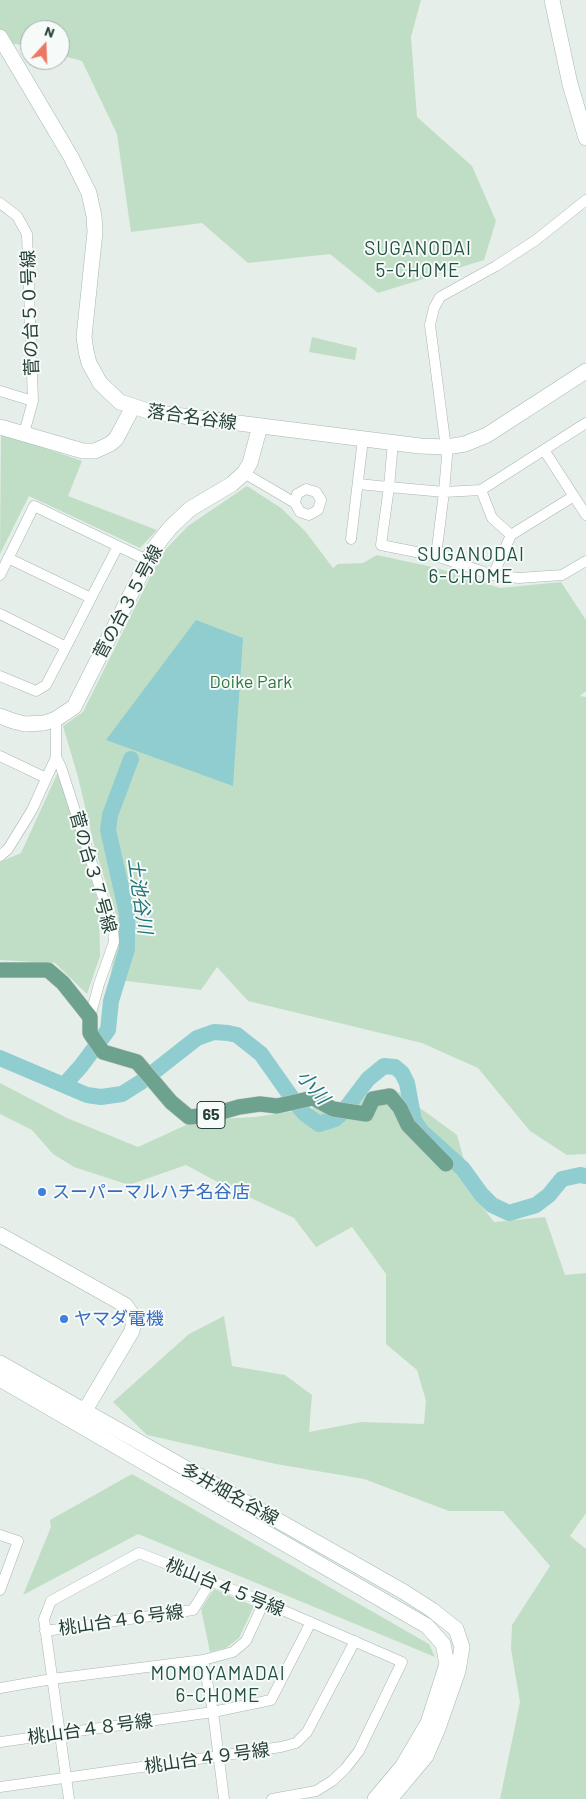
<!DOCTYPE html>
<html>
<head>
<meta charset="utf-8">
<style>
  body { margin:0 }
  #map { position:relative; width:586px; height:1799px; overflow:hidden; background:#e6eee9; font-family:Barlow,sans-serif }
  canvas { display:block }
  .north { position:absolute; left:20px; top:20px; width:50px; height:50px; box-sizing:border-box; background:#f6faf8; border:1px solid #a2b0aa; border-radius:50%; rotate:20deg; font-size:14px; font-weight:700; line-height:20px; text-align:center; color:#254036 }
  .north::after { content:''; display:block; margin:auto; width:18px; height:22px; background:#ed7765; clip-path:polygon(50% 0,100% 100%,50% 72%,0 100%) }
</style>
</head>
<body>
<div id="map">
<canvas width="586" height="1799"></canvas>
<div class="north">N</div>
</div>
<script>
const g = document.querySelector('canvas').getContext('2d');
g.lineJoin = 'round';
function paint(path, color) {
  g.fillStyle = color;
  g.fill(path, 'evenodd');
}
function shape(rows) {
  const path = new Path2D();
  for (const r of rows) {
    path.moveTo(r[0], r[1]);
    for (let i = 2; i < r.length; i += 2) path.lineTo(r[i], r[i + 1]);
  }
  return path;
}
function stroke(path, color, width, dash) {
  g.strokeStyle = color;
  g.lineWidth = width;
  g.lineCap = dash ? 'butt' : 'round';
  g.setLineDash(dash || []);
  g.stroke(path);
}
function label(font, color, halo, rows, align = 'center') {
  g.font = font + ' Barlow,"Noto Sans JP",sans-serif';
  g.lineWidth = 4;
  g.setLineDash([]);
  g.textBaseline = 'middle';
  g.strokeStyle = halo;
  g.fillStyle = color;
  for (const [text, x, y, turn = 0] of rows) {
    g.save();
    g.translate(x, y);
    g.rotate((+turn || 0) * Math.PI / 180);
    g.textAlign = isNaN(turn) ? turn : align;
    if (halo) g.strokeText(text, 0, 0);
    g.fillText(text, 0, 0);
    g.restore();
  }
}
const green = shape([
  [0,0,421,0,411,37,417,117,472,166,496,221,484,260,378,293,330,254,248,263,202,223,131,232,117,134,82,61,60,55,60,30,30,30,30,47,17,44,0,43],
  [312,337,357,348,355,360,309,352],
  [1,433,82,461,68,496,157,530,140,548,29,496,0,554],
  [247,486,281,508,305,531,333,568,338,564,363,563,377,555,437,568,500,588,561,582,586,620,586,691,580,696,586,697,586,1154,567,1155,530,1131,478,1068,422,1043,248,1001,217,967,201,990,110,979,119,924,95,849,78,777,63,726,83,712,152,573,164,551,188,526],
  [59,770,99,905,100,956,87,994,55,963,0,960,0,862,21,853],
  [0,1083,67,1118,138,1147,197,1120,255,1117,341,1104,394,1089,457,1135,474,1196,494,1222,545,1217,565,1275,586,1273,586,1513,570,1536,586,1549,586,1799,500,1799,520,1702,511,1649,512,1625,550,1566,503,1511,449,1511,364,1479,276,1464,147,1435,113,1402,189,1334,224,1316,232,1366,285,1375,312,1395,309,1432,361,1422,424,1424,426,1401,417,1370,386,1344,386,1274,352,1227,316,1247,294,1218,225,1186,186,1165,129,1185,74,1167,53,1154,32,1130,0,1114],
  [132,1474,429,1644,435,1657,138,1534,23,1595,51,1527,50,1520],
  [214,1589,254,1606,239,1638,226,1648,210,1652,201,1609]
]);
const water = shape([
  [196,620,243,638,233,786,106,740]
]);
const river = shape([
  [0,1058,87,1095,101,1097,122,1094,141,1082,197,1038,214,1032,228,1033,237,1035,261,1054,297,1105,305,1114,319,1124,335,1119,343,1112,368,1079,384,1066,395,1067,402,1073,407,1083,414,1121,422,1132,463,1169,481,1194,492,1205,509,1213,536,1205,549,1195,562,1179,580,1175,586,1176],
  [64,1085,81,1066,108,1030,111,1001,127,949,127,914,108,830,110,815,131,759]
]);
const street = shape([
  [586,200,536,240,496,266,440,297,434,308,430,325,447,456,444,492,436,556,493,575,519,578,562,575,586,561],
  [0,203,17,216,27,234,33,401,24,433],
  [0,391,33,401],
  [544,450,586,515],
  [244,473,295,503,300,512,309,515,318,510,321,500,316,492,306,489,297,494,295,503],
  [358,484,389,487,393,442],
  [481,490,492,518,511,535],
  [351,539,363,439],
  [436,556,381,545,389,487,444,492,481,490,586,423],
  [8,558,91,598,118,546],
  [0,575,34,506,147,560],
  [493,575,511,535,574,496],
  [0,614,66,647,46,685,36,691,0,676],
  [66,647,91,598],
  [0,756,46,778],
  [56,757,61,767,113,929,114,942,99,984,90,1017],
  [0,856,8,849,32,810,56,757,56,719],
  [0,1535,18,1541,0,1590],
  [45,1631,193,1610,211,1581],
  [203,1660,213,1712,224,1799],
  [0,1688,52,1679,203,1660,233,1652,246,1641,264,1602],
  [0,1742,213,1712,271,1700,311,1622],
  [0,1787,219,1756,281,1747,296,1743,307,1732,355,1641],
  [69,1799,44,1619,51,1601,139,1553,264,1602,402,1662,359,1751,345,1769,332,1781,316,1791,272,1799]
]);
const secondary = shape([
  [552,0,570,84,586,138],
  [0,37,71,157,89,193,94,216,95,232,84,337,86,351,89,363,100,383,120,402,151,412,420,446,446,447,465,444,487,435,586,371],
  [0,427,83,451,95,451,110,444,116,439,133,407],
  [0,716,13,721,25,724,44,723,56,719,74,707,154,548,170,528,190,509,232,484,244,473,250,463,260,426],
  [0,1235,125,1305,131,1313,134,1321,132,1331,84,1412],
  [0,1363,404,1592,432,1610,456,1629,462,1647,458,1671,438,1728,426,1756,390,1799],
  [0,1379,427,1626,443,1644,447,1664,428,1723,402,1767,375,1799]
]);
const primary = shape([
  [0,970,48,970,63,983,90,1017,90,1033,103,1052,137,1062,171,1102,189,1117,211,1115,239,1107,260,1104,277,1106,313,1098,333,1109,366,1114,373,1099,390,1096,400,1108,408,1125,446,1164]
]);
const markers = [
  [42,1192,5,"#3f7fe0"],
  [64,1319,5,"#3f7fe0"]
];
const shields = [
  [211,1115,28]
];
const shieldNames = [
  ["65",211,1115]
];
const streetNames = [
  ["菅の台５０号線",30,313,-92],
  ["落合名谷線",192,417,8],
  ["菅の台３５号線",128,602,-62],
  ["菅の台３７号線",93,872,74],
  ["多井畑名谷線",230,1494,29],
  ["桃山台４５号線",225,1587,22],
  ["桃山台４６号線",121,1620,-8],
  ["桃山台４８号線",90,1729,-8],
  ["桃山台４９号線",207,1758,-8]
];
const parkNames = [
  ["Doike Park",251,682]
];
const shopNames = [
  ["スーパーマルハチ名谷店",52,1192],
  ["ヤマダ電機",74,1319]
];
const neighbourhoodNames = [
  ["SUGANODAI",418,249],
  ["5-CHOME",418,271],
  ["SUGANODAI",471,555],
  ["6-CHOME",471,577],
  ["MOMOYAMADAI",218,1674],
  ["6-CHOME",218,1696]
];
const waterNames = [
  ["土池谷川",140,896,82],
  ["小川",313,1087,49]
];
paint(green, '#c0dec5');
paint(water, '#90cdd0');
stroke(river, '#90cdd0', 16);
stroke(street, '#a8b6b0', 11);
stroke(secondary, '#a4b9b0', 16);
stroke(primary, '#c2cac7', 16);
stroke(street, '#fff', 10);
stroke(secondary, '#fff', 15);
stroke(primary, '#6ca28e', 15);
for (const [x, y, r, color] of markers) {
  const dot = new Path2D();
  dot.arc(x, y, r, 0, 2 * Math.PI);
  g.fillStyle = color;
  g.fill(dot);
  stroke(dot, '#f6faf8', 2);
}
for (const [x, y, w] of shields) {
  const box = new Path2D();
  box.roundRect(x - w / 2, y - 13.5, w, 27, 4);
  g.fillStyle = '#f6faf8';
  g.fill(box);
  stroke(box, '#254036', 1);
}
label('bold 16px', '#254036', null, shieldNames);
label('18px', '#254036', '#f6faf8', streetNames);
label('18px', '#307643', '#f6faf8', parkNames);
label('18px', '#366cbe', '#f6faf8', shopNames, 'left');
g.letterSpacing = '1px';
label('19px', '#215241', '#f6faf8', neighbourhoodNames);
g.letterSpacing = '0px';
label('italic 19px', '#20757a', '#f6faf8', waterNames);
</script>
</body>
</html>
